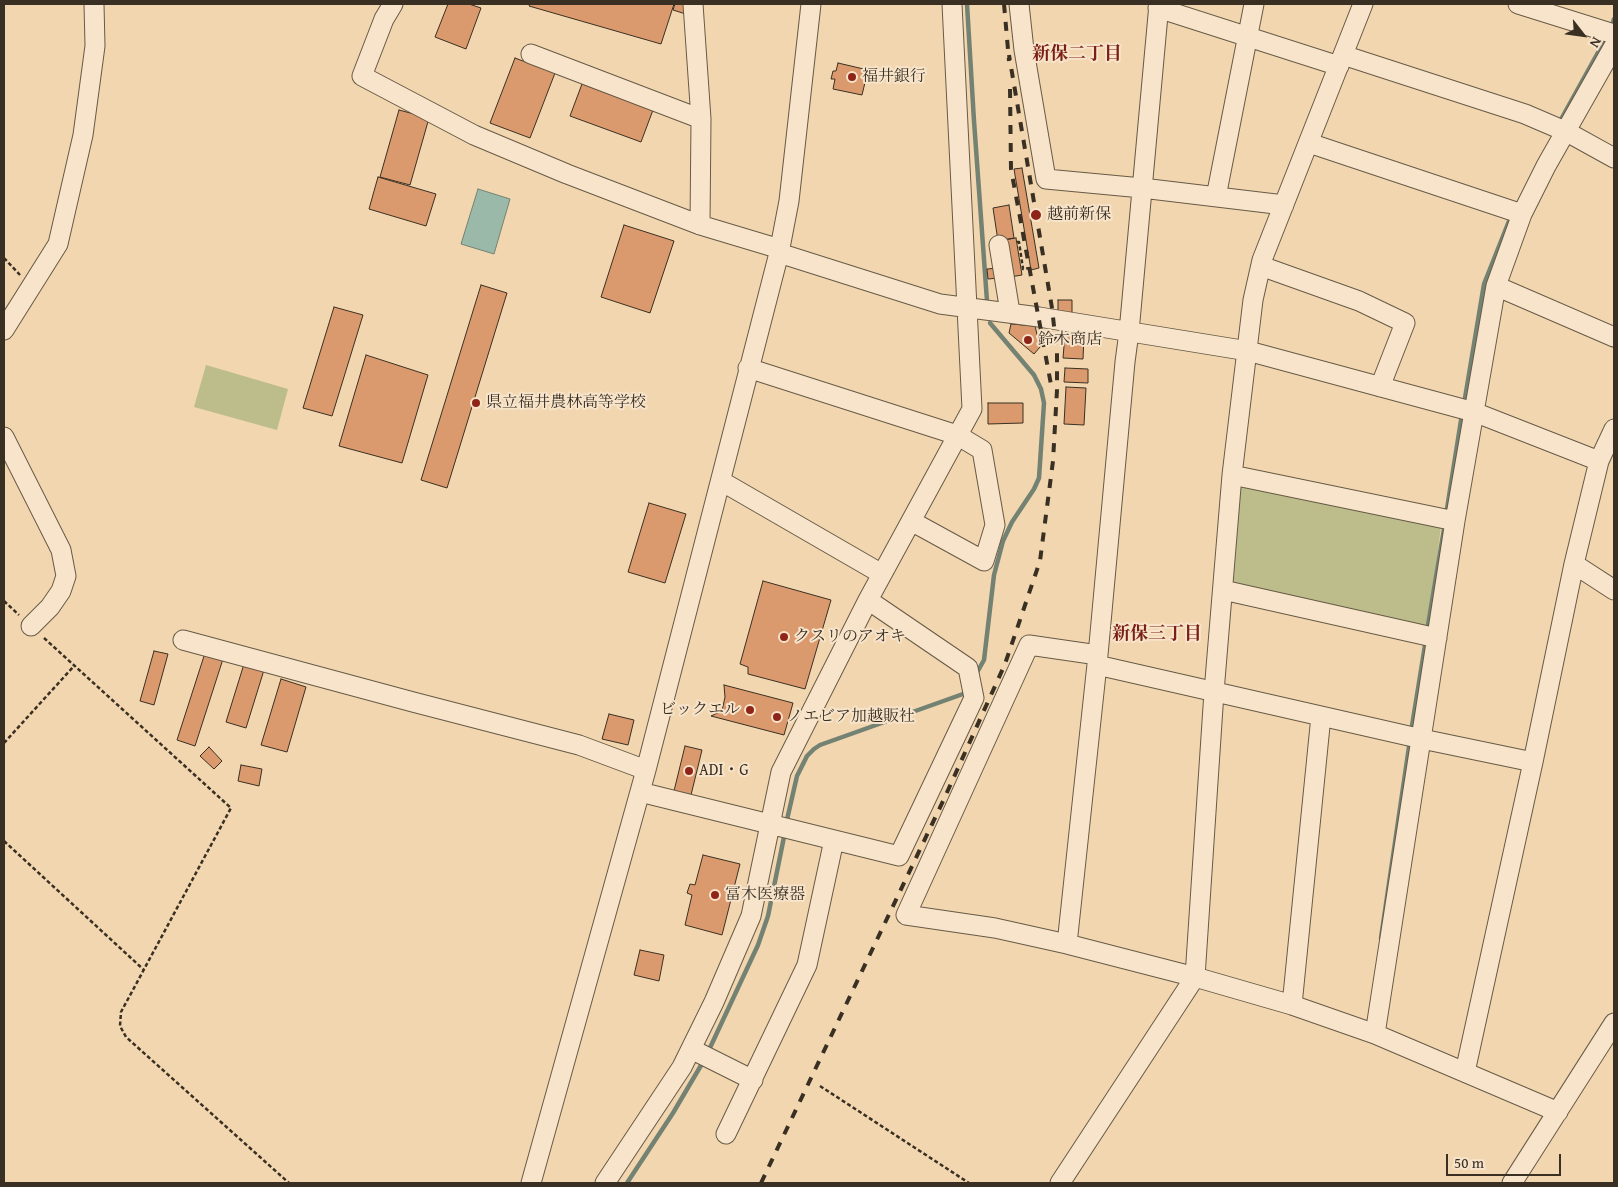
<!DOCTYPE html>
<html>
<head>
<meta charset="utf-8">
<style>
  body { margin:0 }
  #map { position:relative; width:1618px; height:1187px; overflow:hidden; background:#f2d6af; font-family:"Gentium Book Plus",serif }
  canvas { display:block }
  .frame { position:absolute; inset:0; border:5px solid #393023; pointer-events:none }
  .north { position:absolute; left:1558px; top:10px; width:50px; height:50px; -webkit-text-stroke:4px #f7e4cb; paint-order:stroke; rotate:120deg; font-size:14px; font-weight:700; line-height:20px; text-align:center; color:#393023 }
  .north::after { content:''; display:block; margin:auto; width:18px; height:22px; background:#393023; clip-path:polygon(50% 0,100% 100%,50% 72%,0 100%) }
  .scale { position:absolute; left:1446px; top:1154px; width:115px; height:22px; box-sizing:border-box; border:2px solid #393023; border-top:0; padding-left:6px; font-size:15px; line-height:18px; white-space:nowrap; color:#393023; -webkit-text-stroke:4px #f7e4cb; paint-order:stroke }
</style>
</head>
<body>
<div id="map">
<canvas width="1618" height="1187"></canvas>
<div class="frame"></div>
<div class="north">N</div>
<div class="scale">50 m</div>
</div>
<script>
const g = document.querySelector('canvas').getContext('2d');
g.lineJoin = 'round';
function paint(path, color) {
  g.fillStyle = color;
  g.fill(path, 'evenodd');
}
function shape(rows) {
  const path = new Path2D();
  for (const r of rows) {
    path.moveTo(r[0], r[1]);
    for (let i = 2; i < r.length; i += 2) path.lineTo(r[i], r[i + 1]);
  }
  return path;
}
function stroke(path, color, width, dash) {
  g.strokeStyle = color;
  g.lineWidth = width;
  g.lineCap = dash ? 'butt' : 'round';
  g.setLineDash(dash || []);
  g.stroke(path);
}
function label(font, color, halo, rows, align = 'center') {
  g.font = font + ' "Gentium Book Plus","Noto Serif JP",serif';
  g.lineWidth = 4;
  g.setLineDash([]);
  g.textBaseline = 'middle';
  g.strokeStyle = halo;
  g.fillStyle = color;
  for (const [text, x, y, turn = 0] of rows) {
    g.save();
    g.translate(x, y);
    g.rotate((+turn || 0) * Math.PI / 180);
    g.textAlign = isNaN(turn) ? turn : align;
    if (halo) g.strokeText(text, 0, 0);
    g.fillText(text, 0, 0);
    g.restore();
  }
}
const green = shape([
  [206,365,288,389,277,430,194,407],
  [1232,479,1442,518,1428,630,1223,590]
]);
const water = shape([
  [478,189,510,199,494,254,461,244,478,189]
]);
const stream = shape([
  [967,4,974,121,987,301],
  [1611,29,1614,19],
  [1559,123,1606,38],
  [1464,404,1484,284,1511,216],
  [1446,515,1462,414],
  [1427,631,1445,523],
  [975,676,984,660,994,575,1003,541,1012,522,1034,489,1039,478,1044,403,1041,389,1034,375,990,323],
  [1411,732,1426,639],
  [786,824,797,776,807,756,814,749,820,745,963,694,967,689],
  [1381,938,1410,740],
  [708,1052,758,945,768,916,785,832],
  [627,1183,673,1113,703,1062]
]);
const building = shape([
  [448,4,469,4,481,8,466,49,435,37,448,4],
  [530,4,674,4,661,44,529,6,530,4],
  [675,4,688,4,689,15,673,10,675,4],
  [515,58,555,73,530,138,490,123,515,58],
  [838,63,868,70,862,95,833,89,835,79,831,79,833,71,836,71,838,63],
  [582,84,653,110,641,142,570,116,582,84],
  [399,110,429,118,410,185,380,177,399,110],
  [1022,168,1039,268,1031,270,1014,169,1022,168],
  [378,177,436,194,426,226,369,209,378,177],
  [1009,205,1014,238,998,241,993,208,1009,205],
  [624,225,674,241,650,313,601,297,624,225],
  [1016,238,1022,275,1010,277,1003,240,1016,238],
  [998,268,999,278,988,279,987,269,998,268],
  [481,285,507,293,447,488,421,480,481,285],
  [1058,300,1072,300,1072,313,1058,313,1058,300],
  [334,307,363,315,332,416,303,408,334,307],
  [1011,324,1035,326,1040,347,1034,354,1009,333,1011,324],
  [1065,334,1084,335,1083,359,1063,358,1065,334],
  [366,355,428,375,402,463,339,446,366,355],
  [1065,368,1088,369,1088,383,1064,382,1065,368],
  [1066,387,1086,388,1084,425,1064,424,1066,387],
  [988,403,1023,403,1023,423,988,424,988,403],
  [649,503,686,514,665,583,628,572,649,503],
  [763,581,831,600,805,689,748,674,748,667,740,664,763,581],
  [154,651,168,654,154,705,140,701,154,651],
  [205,653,223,659,195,746,177,740,205,653],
  [244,664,264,670,246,728,226,722,244,664],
  [281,679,306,687,287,752,261,745,281,679],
  [724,685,793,703,784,735,711,716,722,711,725,697,724,685],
  [609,714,634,720,628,745,602,739,609,714],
  [685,746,702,750,691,795,674,791,685,746],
  [209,747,222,761,214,769,200,756,209,747],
  [241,765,262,769,259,786,238,781,241,765],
  [703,855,740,864,722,935,685,925,692,895,687,893,690,884,695,885,703,855],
  [640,950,664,955,659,981,634,975,640,950]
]);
const path = shape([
  [1017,242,1019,242,1023,269,1030,268],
  [4,258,20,275],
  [4,601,19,615],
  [44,638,231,808,121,1012,120,1026,126,1037,289,1183],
  [4,743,74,666],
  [4,841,144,970],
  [820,1086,969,1183]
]);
const minor = shape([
  [393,4,384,19,362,76,474,135,567,174,700,225,780,249],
  [693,4,701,119,700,225],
  [1019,4,1024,50,1046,179,1142,188,1284,205],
  [1518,4,1614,34],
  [1158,8,1339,66],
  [531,54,701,119],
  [1343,55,1525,114,1567,132,1614,158],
  [1309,143,1522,214],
  [1216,197,1254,4],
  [999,245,1010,312],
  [779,253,940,304,1039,317,1248,351,1474,412,1599,461],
  [1261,266,1359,301,1405,323,1380,387],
  [1496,286,1614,337],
  [4,330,58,244,83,135,95,46,94,4],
  [748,368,957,435,982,450,995,525,984,561,911,521],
  [4,437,61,550,66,576,61,591,50,607,31,626],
  [1232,475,1455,521],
  [721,481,882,574],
  [1574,564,1614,590],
  [1223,590,1437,638],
  [183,640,413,702,579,745,646,770],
  [1098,655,1029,645,906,915,995,928,1067,944,1195,977,1292,1005,1375,1034,1558,1112],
  [1097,665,1422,739,1533,762],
  [640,792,899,856,974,698,968,668,868,600],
  [1067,944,1098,655,1125,362,1129,332,1159,4],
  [1292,1005,1321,716],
  [1375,1034,1455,521,1496,286,1522,214,1546,166,1614,46],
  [691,1049,753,1080],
  [1465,1072,1533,762,1574,564,1599,461,1614,429],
  [726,1134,807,965,834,840],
  [531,1183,646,770,779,253,789,201,811,4],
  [605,1183,682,1067,714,1002,751,916,781,772,868,600,972,409,952,4],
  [1060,1183,1195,977,1214,692,1232,475,1253,300,1262,260,1363,4],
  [1512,1183,1614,1023]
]);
const rail = shape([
  [1004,4,1009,61],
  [1010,89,1011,169,1052,390],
  [761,1183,944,799,1005,664,1040,561,1053,461,1057,390,1057,353,1052,308,1009,55]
]);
const markers = [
  [852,77,5,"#8f2418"],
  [1036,215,6,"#8f2418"],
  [1028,340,5,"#8f2418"],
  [476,403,5,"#8f2418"],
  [784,637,5,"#8f2418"],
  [750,710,5,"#8f2418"],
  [777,717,5,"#8f2418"],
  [689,771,5,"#8f2418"],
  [715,895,5,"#8f2418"]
];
const poiNames = [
  ["福井銀行",862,77],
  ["越前新保",1047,215],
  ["鈴木商店",1038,340],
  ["県立福井農林高等学校",486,403],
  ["クスリのアオキ",794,637],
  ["ビックエル",740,710,"right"],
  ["ノエビア加越販社",787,717],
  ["ADI・G",699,771],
  ["冨木医療器",725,895]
];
const neighbourhoodNames = [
  ["新保二丁目",1077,54],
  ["新保三丁目",1157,634]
];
paint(green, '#bcbd8a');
paint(water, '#9bb9a9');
stroke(water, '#748273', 1);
stroke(stream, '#748273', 4.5);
paint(building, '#db9a6d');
stroke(building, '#393023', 1);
stroke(minor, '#675a46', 21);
stroke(path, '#393023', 2.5, [4, 2.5]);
stroke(minor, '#f7e4cb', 19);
stroke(rail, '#393023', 4, [9, 9]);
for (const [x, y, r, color] of markers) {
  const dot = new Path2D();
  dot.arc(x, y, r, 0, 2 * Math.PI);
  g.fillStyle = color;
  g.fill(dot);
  stroke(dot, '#f7e4cb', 2);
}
label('16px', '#393023', '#f7e4cb', poiNames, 'left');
label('bold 18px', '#7a1f14', '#f7e4cb', neighbourhoodNames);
</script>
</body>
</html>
